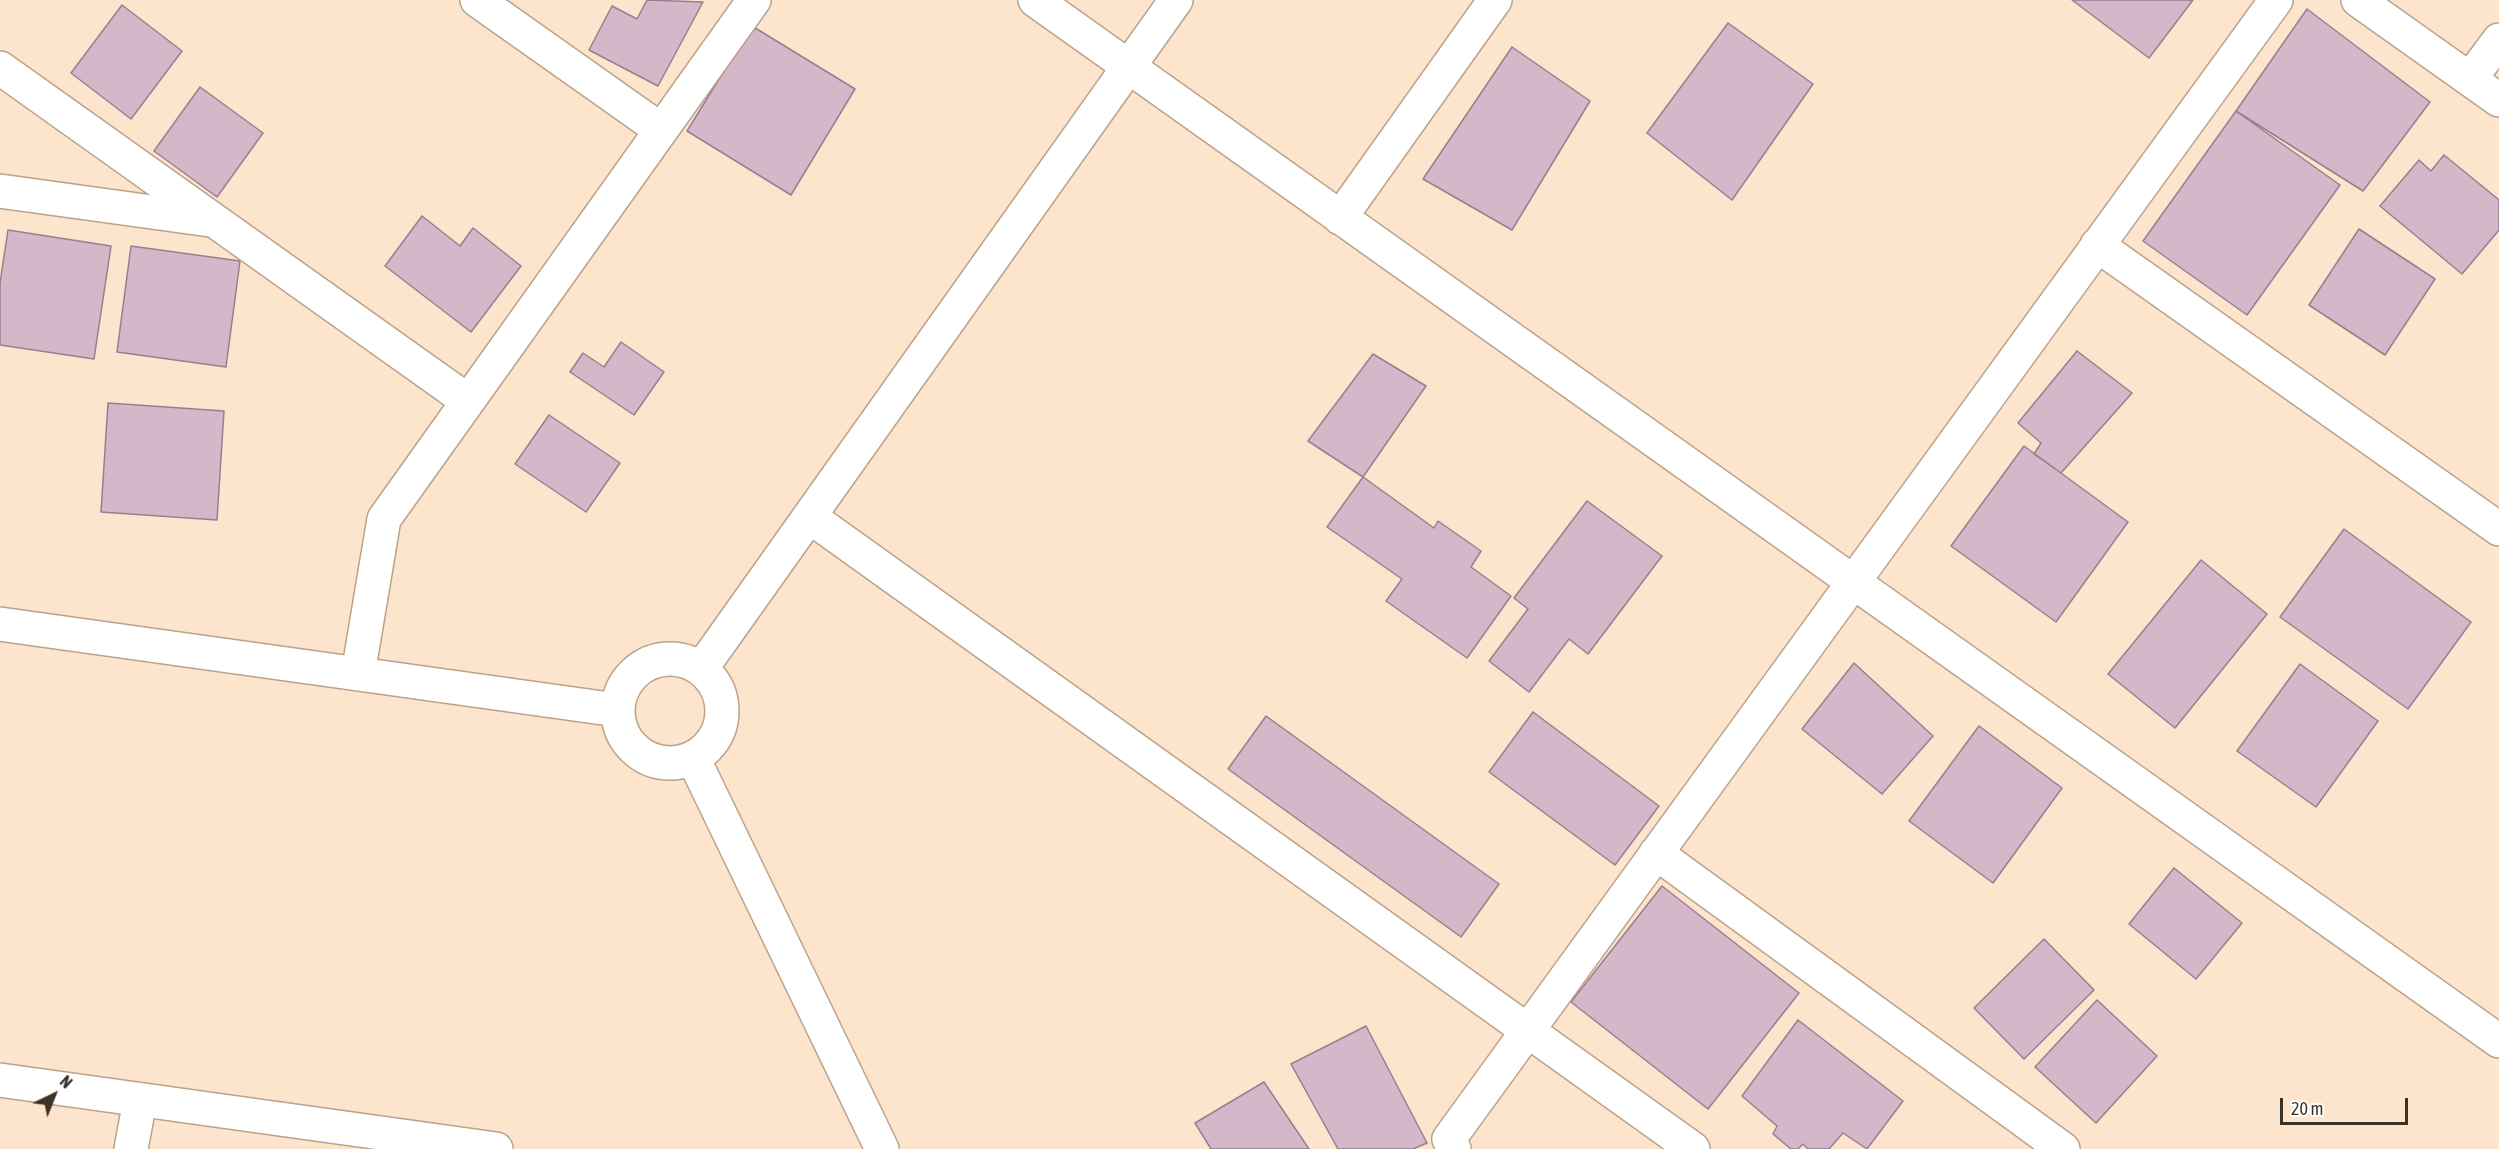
<!DOCTYPE html>
<html>
<head>
<meta charset="utf-8">
<style>
  body { margin:0 }
  #map { position:relative; width:2499px; height:1149px; overflow:hidden; background:#fde4cc; font-family:"Asap Condensed",sans-serif }
  canvas { display:block }
  .north { position:absolute; left:24px; top:1065px; width:60px; height:60px; -webkit-text-stroke:4px #fff; paint-order:stroke; rotate:43deg; font-size:16px; font-weight:700; line-height:24px; text-align:center; color:#3b3228 }
  .north::after { content:''; display:block; margin:auto; width:21px; height:27px; background:#3b3228; clip-path:polygon(50% 0,100% 100%,50% 72%,0 100%) }
  .scale { position:absolute; left:2280px; top:1098px; width:128px; height:27px; box-sizing:border-box; border:3px solid #3b3228; border-top:0; padding-left:8px; font-size:18px; line-height:21px; white-space:nowrap; color:#3b3228; -webkit-text-stroke:4px #fff; paint-order:stroke }
</style>
</head>
<body>
<div id="map">
<canvas width="2499" height="1149"></canvas>
<div class="north">N</div>
<div class="scale">20 m</div>
</div>
<script>
const g = document.querySelector('canvas').getContext('2d');
g.lineJoin = 'round';
function paint(path, color) {
  g.fillStyle = color;
  g.fill(path, 'evenodd');
}
function shape(rows) {
  const path = new Path2D();
  for (const r of rows) {
    if (r.length === 3) {
      path.moveTo(r[0] + r[2], r[1]);
      path.arc(r[0], r[1], r[2], 0, 2 * Math.PI);
      continue;
    }
    path.moveTo(r[0], r[1]);
    for (let i = 2; i < r.length; i += 2) path.lineTo(r[i], r[i + 1]);
  }
  return path;
}
function stroke(path, color, width, dash) {
  g.strokeStyle = color;
  g.lineWidth = width;
  g.lineCap = dash ? 'butt' : 'round';
  g.setLineDash(dash || []);
  g.stroke(path);
}
const building = shape([
  [647,0,703,2,658,86,589,50,612,6,637,19,647,0],
  [2072,0,2193,0,2149,58,2072,0],
  [122,5,182,51,131,119,71,73,122,5],
  [2307,9,2430,102,2363,191,2236,111,2307,9],
  [1728,23,1813,84,1732,200,1647,133,1728,23],
  [752,26,855,89,791,195,687,131,752,26],
  [1512,47,1590,101,1512,230,1423,179,1512,47],
  [200,87,263,133,217,197,154,151,200,87],
  [2236,111,2340,185,2247,315,2143,241,2236,111],
  [2444,155,2499,200,2499,230,2462,274,2380,206,2419,160,2431,171,2444,155],
  [422,216,460,246,473,228,521,266,471,332,385,266,422,216],
  [2359,229,2435,279,2385,355,2309,305,2359,229],
  [8,230,111,246,94,359,0,345,0,283,8,230],
  [131,246,240,261,226,367,117,352,131,246],
  [621,342,664,372,634,415,570,372,583,353,604,367,621,342],
  [2077,351,2132,393,2061,473,2034,454,2041,443,2018,423,2077,351],
  [1373,354,1426,386,1363,477,1308,441,1373,354],
  [108,403,224,411,217,520,101,512,108,403],
  [549,415,620,463,586,512,515,464,549,415],
  [2024,446,2128,522,2056,622,1951,546,2024,446],
  [1363,477,1434,528,1438,521,1481,551,1471,567,1511,596,1467,658,1386,601,1402,579,1327,527,1363,477],
  [1587,501,1662,556,1588,654,1569,639,1529,692,1489,661,1528,609,1514,598,1587,501],
  [2344,529,2471,622,2408,709,2280,617,2344,529],
  [2201,560,2267,614,2175,728,2108,674,2201,560],
  [1854,663,1933,736,1882,794,1802,729,1854,663],
  [2300,664,2378,721,2316,807,2237,751,2300,664],
  [1533,712,1659,806,1615,865,1489,772,1533,712],
  [1266,716,1499,884,1461,937,1228,769,1266,716],
  [1979,726,2062,788,1993,883,1909,821,1979,726],
  [2174,868,2242,923,2196,979,2129,924,2174,868],
  [1662,886,1799,993,1708,1109,1571,1002,1662,886],
  [2044,939,2094,990,2024,1059,1974,1008,2044,939],
  [2097,1000,2157,1056,2096,1123,2035,1067,2097,1000],
  [1798,1020,1903,1101,1867,1149,1843,1133,1829,1149,1808,1149,1803,1144,1798,1149,1791,1149,1773,1134,1777,1126,1742,1096,1798,1020],
  [1366,1026,1427,1143,1413,1149,1338,1149,1291,1064,1366,1026],
  [1264,1082,1309,1149,1211,1149,1195,1123,1264,1082]
]);
const minor = shape([
  [477,0,661,130],
  [1035,0,2499,1041],
  [2358,0,2499,100],
  [0,68,468,401],
  [2470,79,2499,40],
  [0,191,210,220],
  [1340,218,1495,0],
  [2097,245,2499,529],
  [810,517,1693,1149],
  [0,624,617,710],
  [670,711,52],
  [701,669,1176,0],
  [358,674,384,519,754,0],
  [693,758,882,1149],
  [1656,853,2063,1149],
  [0,1080,496,1149],
  [131,1149,140,1100],
  [1454,1149,1449,1139,2276,0]
]);
paint(building, '#d4b7c9');
stroke(building, '#9a7e90', 1.5);
stroke(minor, '#baa28b', 36);
stroke(minor, '#fff', 33);
</script>
</body>
</html>
